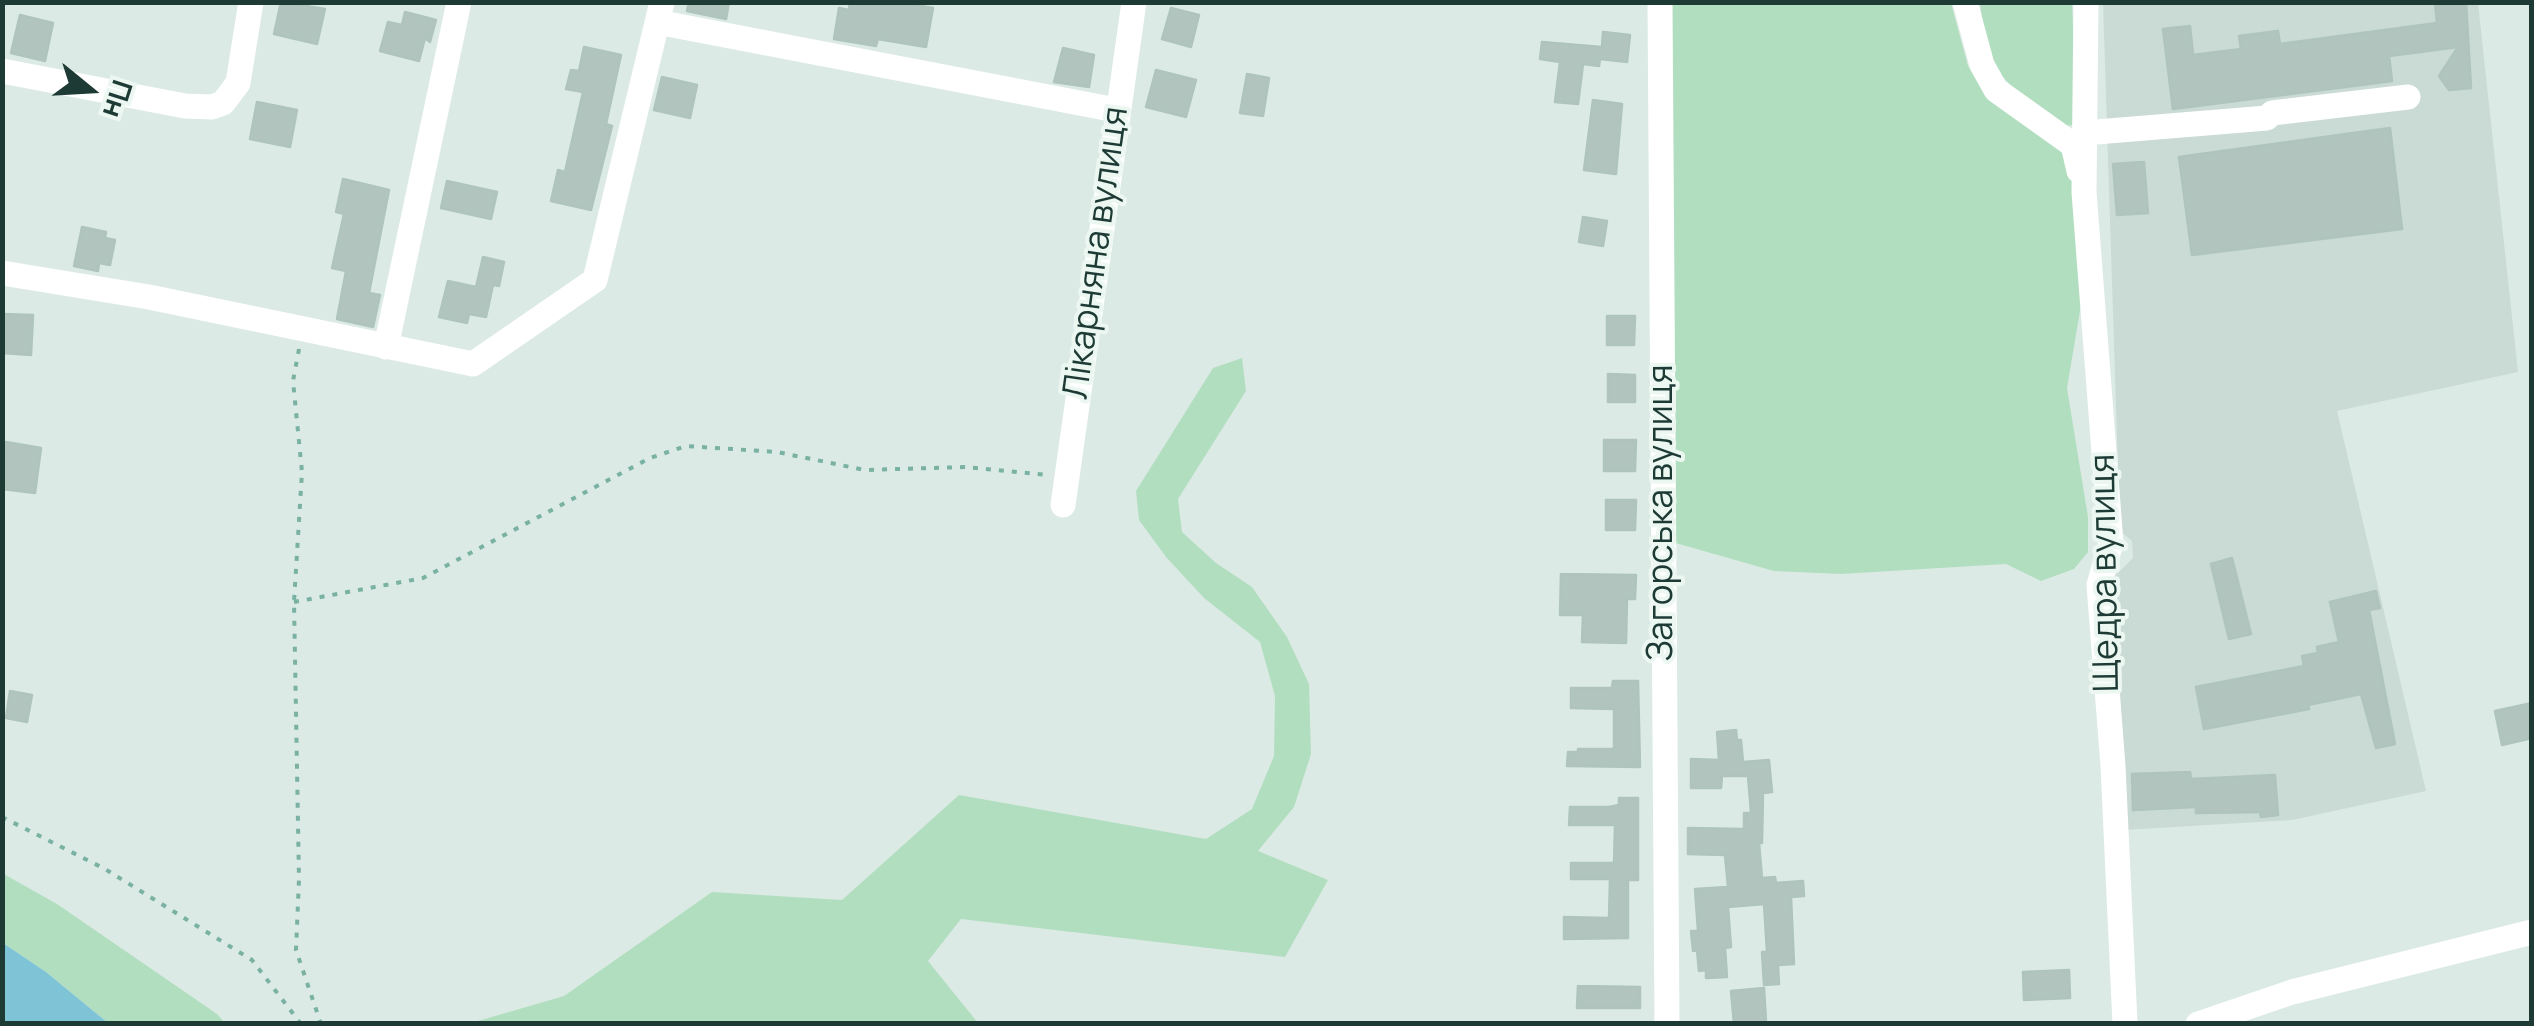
<!DOCTYPE html>
<html>
<head>
<meta charset="utf-8">
<style>
  body { margin:0 }
  #map { position:relative; width:2534px; height:1026px; overflow:hidden; background:#dceae5; font-family:Manrope,sans-serif }
  canvas { display:block }
  .frame { position:absolute; inset:0; border:5px solid #1d3a34; pointer-events:none }
  .north { position:absolute; left:40px; top:40px; width:100px; height:100px; -webkit-text-stroke:8px #ecf7f2; paint-order:stroke; rotate:108deg; font-size:28px; font-weight:700; line-height:40px; text-align:center; color:#1d3a34 }
  .north::after { content:''; display:block; margin:auto; width:35px; height:45px; background:#1d3a34; clip-path:polygon(50% 0,100% 100%,50% 72%,0 100%) }
</style>
</head>
<body>
<div id="map">
<canvas width="2534" height="1026"></canvas>
<div class="frame"></div>
<div class="north">Пн</div>
</div>
<script>
const g = document.querySelector('canvas').getContext('2d');
g.lineJoin = 'round';
function paint(path, color) {
  g.fillStyle = color;
  g.fill(path, 'evenodd');
}
function shape(rows) {
  const path = new Path2D();
  for (const r of rows) {
    path.moveTo(r[0], r[1]);
    for (let i = 2; i < r.length; i += 2) path.lineTo(r[i], r[i + 1]);
  }
  return path;
}
function stroke(path, color, width, dash) {
  g.strokeStyle = color;
  g.lineWidth = width;
  g.lineCap = dash ? 'butt' : 'round';
  g.setLineDash(dash || []);
  g.stroke(path);
}
function label(font, color, halo, rows, align = 'center') {
  g.font = font + ' Manrope,sans-serif';
  g.lineWidth = 8;
  g.setLineDash([]);
  g.textBaseline = 'middle';
  g.strokeStyle = halo;
  g.fillStyle = color;
  for (const [text, x, y, turn = 0] of rows) {
    g.save();
    g.translate(x, y);
    g.rotate((+turn || 0) * Math.PI / 180);
    g.textAlign = isNaN(turn) ? turn : align;
    if (halo) g.strokeText(text, 0, 0);
    g.fillText(text, 0, 0);
    g.restore();
  }
}
const built = shape([
  [2103,3,2478,3,2518,372,2337,411,2426,791,2292,820,2124,830,2113,578,2133,558,2132,541,2120,531]
]);
const green = shape([
  [1668,3,1951,3,1968,66,1989,93,2064,151,2074,185,2081,305,2067,388,2088,517,2088,552,2074,569,2041,581,2006,564,1841,574,1774,571,1672,542],
  [1980,3,2072,3,2077,114,2074,125,2062,126,2025,101,2002,76,1986,46],
  [1242,358,1246,391,1178,499,1182,532,1216,563,1252,587,1287,637,1309,684,1311,754,1294,807,1258,851,1328,880,1285,957,961,919,928,961,978,1023,471,1023,564,996,712,892,842,900,959,795,1206,839,1252,809,1274,756,1275,696,1260,642,1204,598,1166,557,1139,520,1136,491,1213,368],
  [2,873,57,904,217,1014,225,1023,108,1023,46,972,3,943]
]);
const water = shape([
  [3,943,46,972,108,1023,3,1023]
]);
const building = shape([
  [281,2,325,9,317,44,274,34,281,2],
  [689,2,729,2,726,19,687,11,689,2],
  [850,2,898,2,933,8,926,47,878,39,876,46,834,39,839,8,849,10,850,2],
  [2435,2,2466,2,2471,88,2449,90,2439,76,2458,47,2389,56,2392,81,2173,109,2163,29,2190,26,2193,55,2241,49,2239,36,2278,31,2280,44,2437,23,2435,2],
  [1171,8,1199,15,1191,47,1162,39,1171,8],
  [405,12,436,20,430,42,425,38,419,61,380,51,388,22,402,25,405,12],
  [20,15,53,23,45,61,11,53,20,15],
  [1603,32,1630,35,1627,62,1600,59,1599,66,1583,64,1578,104,1555,102,1560,62,1540,59,1542,42,1602,47,1603,32],
  [584,47,621,55,606,124,612,126,591,210,551,201,558,170,565,172,583,92,566,89,571,70,579,71,584,47],
  [1063,48,1094,55,1089,87,1054,82,1063,48],
  [1156,70,1196,80,1186,117,1146,107,1156,70],
  [1247,74,1269,78,1263,116,1240,113,1247,74],
  [662,77,697,85,690,118,654,110,662,77],
  [1593,100,1622,104,1616,174,1584,170,1593,100],
  [257,102,297,110,290,147,250,139,257,102],
  [2390,128,2402,229,2192,255,2179,157,2390,128],
  [2144,162,2148,213,2117,215,2113,164,2144,162],
  [343,179,389,190,369,293,380,295,373,327,337,319,346,271,332,268,344,214,336,212,343,179],
  [447,181,497,192,491,219,441,208,447,181],
  [1583,217,1607,221,1603,246,1579,242,1583,217],
  [82,227,106,232,105,238,115,240,110,265,99,263,98,271,74,266,82,227],
  [483,257,504,262,499,286,493,285,486,317,469,314,467,323,439,317,448,281,476,287,483,257],
  [2,314,33,315,31,355,2,353,2,314],
  [1607,316,1635,316,1634,345,1607,345,1607,316],
  [1608,374,1635,375,1635,402,1608,402,1608,374],
  [1604,440,1636,440,1635,471,1604,471,1604,440],
  [6,442,41,448,35,493,2,489,6,442],
  [1606,500,1636,500,1635,530,1606,530,1606,500],
  [2232,558,2251,634,2229,639,2211,564,2232,558],
  [1561,574,1636,575,1635,599,1627,599,1626,643,1582,642,1583,615,1560,615,1561,574],
  [2376,591,2380,608,2369,610,2395,744,2376,748,2361,694,2308,705,2309,709,2204,729,2196,687,2304,666,2302,656,2318,653,2317,647,2339,642,2330,602,2376,591],
  [1613,681,1638,681,1640,767,1567,766,1568,752,1578,752,1578,749,1614,749,1614,709,1571,708,1571,688,1612,688,1613,681],
  [10,691,32,695,27,722,6,718,10,691],
  [2532,703,2532,738,2502,745,2495,711,2532,703],
  [1736,730,1737,740,1741,740,1743,762,1769,760,1772,792,1763,793,1762,843,1759,843,1762,878,1775,877,1776,883,1803,881,1804,896,1791,897,1794,964,1778,965,1779,984,1764,985,1762,952,1767,952,1764,904,1728,907,1731,947,1725,948,1727,977,1706,978,1706,970,1699,971,1697,950,1693,951,1691,931,1698,931,1695,889,1728,887,1725,855,1688,854,1688,828,1744,829,1744,813,1751,813,1748,776,1722,776,1721,788,1691,788,1691,759,1719,760,1717,732,1736,730],
  [2190,772,2191,779,2275,775,2278,815,2261,817,2260,812,2196,813,2196,807,2133,810,2132,774,2190,772],
  [1619,798,1638,798,1638,880,1628,880,1628,938,1564,939,1564,917,1609,918,1610,879,1571,879,1571,863,1614,863,1615,825,1569,825,1570,807,1609,807,1619,805,1619,798],
  [2069,970,2070,998,2024,1000,2023,972,2069,970],
  [1578,986,1640,987,1640,1008,1577,1008,1578,986],
  [1764,988,1766,1022,1734,1024,1731,991,1764,988]
]);
const path = shape([
  [299,349,293,381,302,472,294,602,299,879,296,950,321,1024],
  [294,602,423,578,650,458,686,446,777,452,865,470,965,467,1048,475],
  [2,817,105,869,252,960,301,1024]
]);
const minor = shape([
  [1660,2,1667,1024],
  [1965,2,1982,65,1996,90,2073,145,2079,171],
  [2086,2,2084,192,2111,543,2099,585,2113,766,2125,1024],
  [657,22,1116,110],
  [2,71,185,106,212,107,223,103,238,83,251,2],
  [2084,133,2267,118,2272,113,2408,97],
  [2,273,149,297,473,364,595,280,662,2],
  [386,347,459,2],
  [1063,505,1134,2],
  [2198,1024,2292,992,2532,932]
]);
const streetNames = [
  ["Лікарняна вулиця",1097,253,-82],
  ["Загорська вулиця",1662,513,-90],
  ["Щедра вулиця",2106,573,-91]
];
paint(built, '#cadad4');
paint(green, '#b2dec0');
paint(water, '#7ec3d6');
paint(building, '#b1c5be');
stroke(building, '#aec4bc', 2.5);
stroke(path, '#79b1a2', 4, [5, 8]);
stroke(minor, '#fff', 25);
label('35px', '#1d3a34', '#ecf7f2', streetNames);
</script>
</body>
</html>
